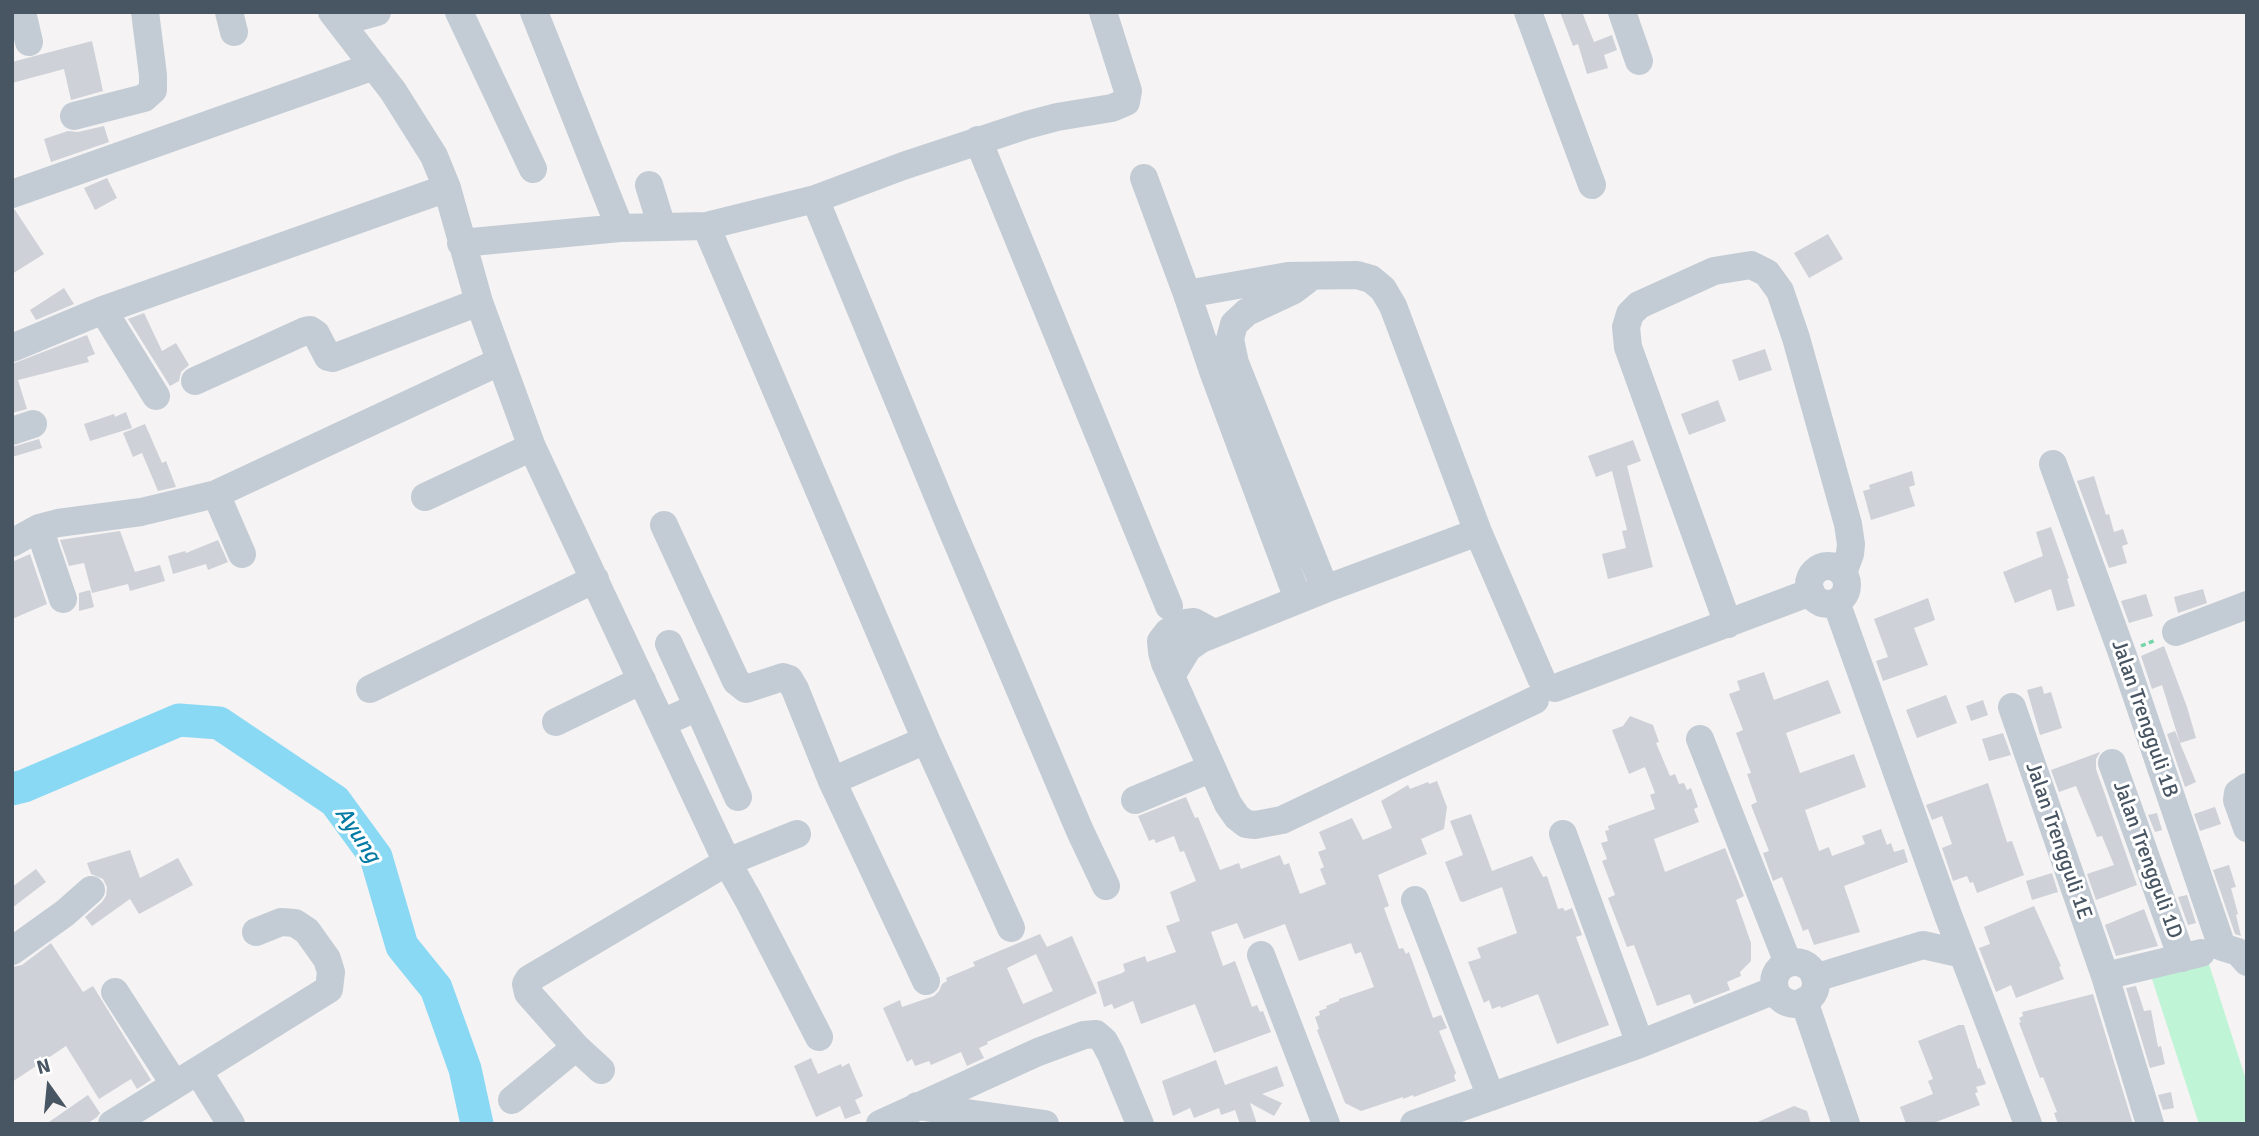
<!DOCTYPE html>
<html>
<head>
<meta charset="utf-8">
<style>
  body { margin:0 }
  #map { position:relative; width:2259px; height:1136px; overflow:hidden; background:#f5f3f3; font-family:Signika,sans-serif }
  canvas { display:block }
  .frame { position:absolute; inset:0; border:14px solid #485562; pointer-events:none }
  .north { position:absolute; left:14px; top:1052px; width:70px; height:70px; -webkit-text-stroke:5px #fff; paint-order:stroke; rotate:345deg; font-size:19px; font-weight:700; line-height:28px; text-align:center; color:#485562 }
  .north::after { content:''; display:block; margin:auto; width:24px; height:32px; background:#485562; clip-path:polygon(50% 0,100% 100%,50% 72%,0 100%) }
</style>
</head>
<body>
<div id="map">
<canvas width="2259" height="1136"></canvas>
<div class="frame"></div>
<div class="north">N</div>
</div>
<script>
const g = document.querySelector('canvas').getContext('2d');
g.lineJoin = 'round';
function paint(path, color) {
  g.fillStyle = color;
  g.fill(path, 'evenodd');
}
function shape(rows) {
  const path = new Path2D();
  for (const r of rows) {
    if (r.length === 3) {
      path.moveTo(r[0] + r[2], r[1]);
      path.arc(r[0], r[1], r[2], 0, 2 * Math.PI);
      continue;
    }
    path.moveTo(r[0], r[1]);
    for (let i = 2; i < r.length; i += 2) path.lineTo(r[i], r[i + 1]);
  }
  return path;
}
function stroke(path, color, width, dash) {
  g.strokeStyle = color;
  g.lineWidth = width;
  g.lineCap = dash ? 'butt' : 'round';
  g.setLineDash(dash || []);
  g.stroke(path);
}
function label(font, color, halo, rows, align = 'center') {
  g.font = font + ' Signika,sans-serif';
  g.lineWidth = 6;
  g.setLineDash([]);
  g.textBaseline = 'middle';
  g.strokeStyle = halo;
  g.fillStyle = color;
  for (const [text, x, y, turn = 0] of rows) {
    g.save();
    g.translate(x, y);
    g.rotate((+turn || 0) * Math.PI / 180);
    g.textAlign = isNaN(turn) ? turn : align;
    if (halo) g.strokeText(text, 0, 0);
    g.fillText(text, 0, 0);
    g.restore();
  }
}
const green = shape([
  [2208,961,2247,1083,2247,1124,2199,1124,2152,979]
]);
const river = shape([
  [12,789,24,786,179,720,219,723,335,801,376,857,402,946,436,988,465,1069,477,1124]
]);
const building = shape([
  [1560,12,1582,12,1594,42,1612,35,1617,50,1604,55,1608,68,1587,74,1578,44,1573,46],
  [92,41,103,91,71,100,64,69,12,83,12,62],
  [104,126,109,142,51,162,44,139,68,131,78,132],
  [107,178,117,198,95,210,84,188],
  [12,210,15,210,44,254,12,274],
  [1828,234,1843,259,1809,278,1794,253],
  [64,288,74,304,36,320,30,310],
  [144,313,162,351,176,343,189,365,181,372,179,381,170,386,128,319],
  [87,335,95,354,87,357,89,362,18,380,27,409,12,413,12,364],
  [1765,349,1772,370,1739,381,1732,360],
  [1718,400,1726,421,1689,435,1681,414],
  [126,412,132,428,90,441,84,424,114,414,115,417],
  [145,424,162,463,166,461,176,487,158,491,142,453,133,457,123,433],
  [39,439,42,448,12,457,12,447],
  [1633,440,1641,461,1627,466,1653,567,1608,579,1602,554,1626,548,1622,531,1627,530,1612,471,1596,477,1588,456],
  [1912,471,1915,485,1909,487,1915,506,1871,520,1863,491,1870,489,1869,485],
  [2094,476,2106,515,2109,514,2114,532,2123,529,2128,544,2122,546,2127,563,2109,568,2077,481],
  [2051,527,2069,578,2067,579,2075,606,2057,611,2051,589,2015,603,2003,572,2043,556,2036,532],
  [120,531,135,572,160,565,165,581,130,591,128,584,92,593,84,563,69,566,60,540],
  [218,540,228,562,208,570,206,564,173,574,168,556,185,551,186,553],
  [30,554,47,604,12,619,12,562],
  [2203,589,2207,603,2178,613,2174,597],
  [90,590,94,607,79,611,79,593],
  [2146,594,2153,616,2129,623,2121,601],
  [1928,598,1935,620,1914,628,1928,665,1883,681,1876,661,1888,657,1874,619],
  [2164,646,2187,707,2196,738,2180,743,2162,685,2152,689,2141,656],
  [1764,672,1774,700,1828,680,1841,713,1786,733,1800,773,1854,754,1866,787,1805,810,1819,851,1829,847,1832,856,1865,844,1862,836,1881,829,1887,845,1891,843,1894,852,1904,849,1908,862,1844,886,1860,932,1814,945,1808,929,1803,931,1782,877,1773,881,1763,853,1769,851,1751,805,1757,802,1747,774,1751,773,1736,733,1743,730,1729,694,1740,690,1737,681],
  [2042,686,2044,694,2051,692,2062,728,2040,735,2027,690],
  [1946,695,1957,723,1917,738,1906,710],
  [1983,700,1988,715,1971,721,1966,706],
  [1630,716,1653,725,1659,742,1656,743,1670,776,1675,774,1679,784,1684,783,1687,790,1691,788,1698,807,1694,809,1699,822,1654,839,1665,872,1725,848,1744,896,1736,900,1751,943,1751,961,1740,972,1741,976,1727,982,1730,990,1694,1004,1690,994,1657,1006,1634,945,1627,947,1608,898,1615,895,1602,861,1607,859,1601,843,1608,841,1605,831,1609,830,1608,826,1655,809,1650,795,1655,793,1645,767,1629,774,1612,730,1623,726],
  [2175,731,2196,782,2185,787,2167,734],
  [2003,733,2011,755,1989,761,1982,739],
  [2100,752,2096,759,2096,769,2137,885,2096,900,2087,874,2114,865,2102,836,2097,837,2076,786,2059,792,2051,770],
  [1437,781,1447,807,1444,829,1421,839,1427,854,1378,875,1389,906,1384,908,1399,949,1403,948,1406,954,1409,952,1433,1018,1441,1015,1447,1028,1439,1031,1456,1073,1454,1076,1456,1081,1414,1097,1413,1095,1403,1099,1403,1097,1361,1111,1345,1103,1317,1030,1319,1029,1315,1017,1320,1015,1319,1011,1327,1008,1326,1006,1339,1001,1339,999,1374,987,1361,952,1355,954,1351,943,1299,961,1285,924,1244,939,1237,923,1211,932,1223,966,1235,961,1252,1007,1257,1005,1260,1012,1263,1011,1271,1032,1214,1053,1195,1004,1141,1024,1133,1001,1114,1009,1112,1004,1104,1007,1097,982,1122,973,1125,971,1123,964,1145,956,1147,962,1176,952,1166,926,1180,921,1170,892,1196,881,1184,851,1180,852,1174,836,1156,843,1154,839,1149,841,1138,816,1186,797,1195,818,1198,817,1220,870,1239,863,1241,869,1280,855,1284,865,1289,863,1300,894,1326,884,1320,869,1324,867,1318,852,1326,849,1319,832,1352,818,1363,840,1392,828,1381,801,1408,785,1410,789,1428,782,1429,784],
  [1988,783,2007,842,2012,841,2024,875,1977,893,1973,882,1970,883,1967,876,1953,881,1942,848,1952,844,1942,816,1932,820,1926,805],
  [2215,807,2221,824,2200,831,2194,814],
  [2157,813,2162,830,2155,832,2148,815],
  [1471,814,1492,871,1532,856,1543,877,1547,876,1558,909,1563,908,1565,911,1572,908,1582,935,1576,937,1609,1025,1557,1044,1538,994,1501,1008,1500,1006,1492,1009,1489,1000,1484,1003,1468,962,1481,958,1477,948,1517,933,1502,887,1463,902,1460,901,1445,862,1463,855,1450,821],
  [130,850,140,878,178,858,193,885,139,914,130,899,92,926,85,917,102,902,106,896,107,887,103,879,91,874,87,863],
  [2229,865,2236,887,2231,888,2238,914,2236,915,2241,936,2235,934,2213,870],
  [36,869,46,882,12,908,12,887],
  [2052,873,2058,892,2032,900,2026,881],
  [2187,895,2196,923,2188,925,2178,897],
  [2034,906,2061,966,2059,967,2064,979,2016,998,2011,985,1996,992,1979,948,1990,944,1984,927],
  [2144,909,2158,946,2116,956,2105,925],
  [1040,934,1047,947,1072,936,1097,993,987,1042,988,1044,979,1048,984,1058,967,1066,961,1052,931,1065,929,1061,915,1066,912,1059,907,1062,883,1008,900,1000,902,1007,934,996,939,991,942,984,947,981,946,978,975,966,973,962],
  [1036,954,1053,991,1023,1004,1007,968],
  [51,943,83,992,93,986,151,1080,137,1089,131,1079,99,1099,66,1046,12,1082,12,967,22,965],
  [2136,986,2144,1011,2151,1010,2158,1047,2161,1046,2165,1064,2150,1068,2126,988],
  [2093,994,2133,1124,2058,1124,2054,1113,2057,1112,2043,1077,2040,1078,2019,1023,2021,1022,2019,1018,2023,1016,2022,1012],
  [1959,1025,1964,1025,1978,1069,1980,1068,1986,1084,1976,1087,1978,1092,1975,1093,1980,1105,1931,1124,1906,1124,1900,1107,1933,1094,1928,1081,1933,1079,1918,1041],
  [811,1058,818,1074,841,1064,842,1067,849,1063,863,1096,855,1100,861,1113,845,1119,840,1106,816,1117,794,1066],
  [1216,1060,1225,1085,1277,1066,1284,1086,1262,1094,1282,1103,1274,1116,1250,1103,1257,1124,1240,1124,1235,1110,1221,1115,1219,1108,1194,1118,1190,1108,1173,1116,1162,1081],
  [2171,1092,2174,1108,2163,1110,2158,1095],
  [88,1095,100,1113,97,1117,87,1124,46,1124],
  [1794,1106,1807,1111,1811,1124,1753,1124]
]);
const path = shape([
  [2141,646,2156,640]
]);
const minor = shape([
  [22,12,29,42],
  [229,12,234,32],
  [332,12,393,91,434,156,447,188,479,302,532,447,727,862,749,901,819,1037],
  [459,12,533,169],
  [534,12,620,228],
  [1528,12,1592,185],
  [1622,12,1639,61],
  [340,22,377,12],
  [74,116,144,98,153,90,153,75,145,12],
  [978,140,1169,606],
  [1144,178,1187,294],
  [649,185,662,227],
  [12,194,374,66],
  [815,199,949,523,1080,831,1106,886],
  [706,226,926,740,1011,928],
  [461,243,620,228,706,226,815,199,903,166,1027,125,1057,117,1112,108,1126,102,1128,91,1103,12],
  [1311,277,1294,290,1247,312,1234,324,1230,339,1235,363,1325,589],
  [103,310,156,396],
  [12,348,103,310,447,188],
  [195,381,305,331,310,330,316,334,328,357,333,358,479,302],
  [12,431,33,424],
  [2053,464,2122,653,2222,947,2238,952,2247,962],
  [216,494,242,554],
  [425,497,532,447],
  [664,525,736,681,746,689,783,677,789,679,795,689,832,781,926,981],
  [39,528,63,599],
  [12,543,39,528,58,523,141,512,216,494,499,362],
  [1828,585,19],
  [1298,599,1213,371,1187,294,1288,276,1357,275,1371,279,1383,289,1393,306,1478,532,1541,678],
  [1836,602,1948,915,2028,1124],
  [1728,624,1628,347,1626,327,1630,314,1639,305,1714,271,1751,265,1767,273,1780,291,1796,338,1848,524,1851,544,1850,554,1843,573],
  [2176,632,2247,605],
  [1214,633,1194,622,1186,623,1168,632,1161,641,1162,652,1165,663,1228,804,1237,817,1246,824,1255,825,1282,820,1535,700],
  [1171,676,1188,648,1201,639,1325,589,1478,532],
  [1555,688,1811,592],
  [370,689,595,579],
  [698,707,738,797],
  [2012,707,2105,976,2150,1124],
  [556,722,642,680],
  [662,723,698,707,669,644],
  [1700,739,1788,963],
  [2112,763,2182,958],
  [832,781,926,740],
  [2247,787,2238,793,2237,800,2247,828],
  [1135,800,1212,768],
  [1563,834,1640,1044],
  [1415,900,1491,1097],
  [12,951,65,913,91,890],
  [1261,955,1326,1124],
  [1795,983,21],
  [2105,976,2201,953],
  [1815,978,1923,945,1963,954],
  [115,992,175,1085],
  [1804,1001,1846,1124],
  [601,1070,576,1047,528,993,526,984,529,979,727,862,797,834],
  [198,1071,231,1124],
  [512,1100,576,1047],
  [917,1106,1045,1124],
  [112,1124,329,989,331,972,327,959,307,931,295,923,281,922,256,932],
  [880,1124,1038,1052,1084,1035,1096,1034,1104,1041,1111,1054,1140,1124],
  [1414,1124,1640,1044,1775,990]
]);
const streetNames = [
  ["Jalan Trengguli 1B",2144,719,71],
  ["Jalan Trengguli 1E",2058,841,71],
  ["Jalan Trengguli 1D",2147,860,70]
];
const waterNames = [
  ["Ayung",357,835,56]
];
paint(green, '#c0f4d6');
stroke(river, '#8ad9f4', 33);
paint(building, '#ced1d8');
stroke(path, '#74d5a9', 3.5, [5, 3.5]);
stroke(minor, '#c3ccd5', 28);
label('21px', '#485562', '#fff', streetNames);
label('italic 23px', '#037aa3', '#fff', waterNames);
</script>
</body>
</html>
